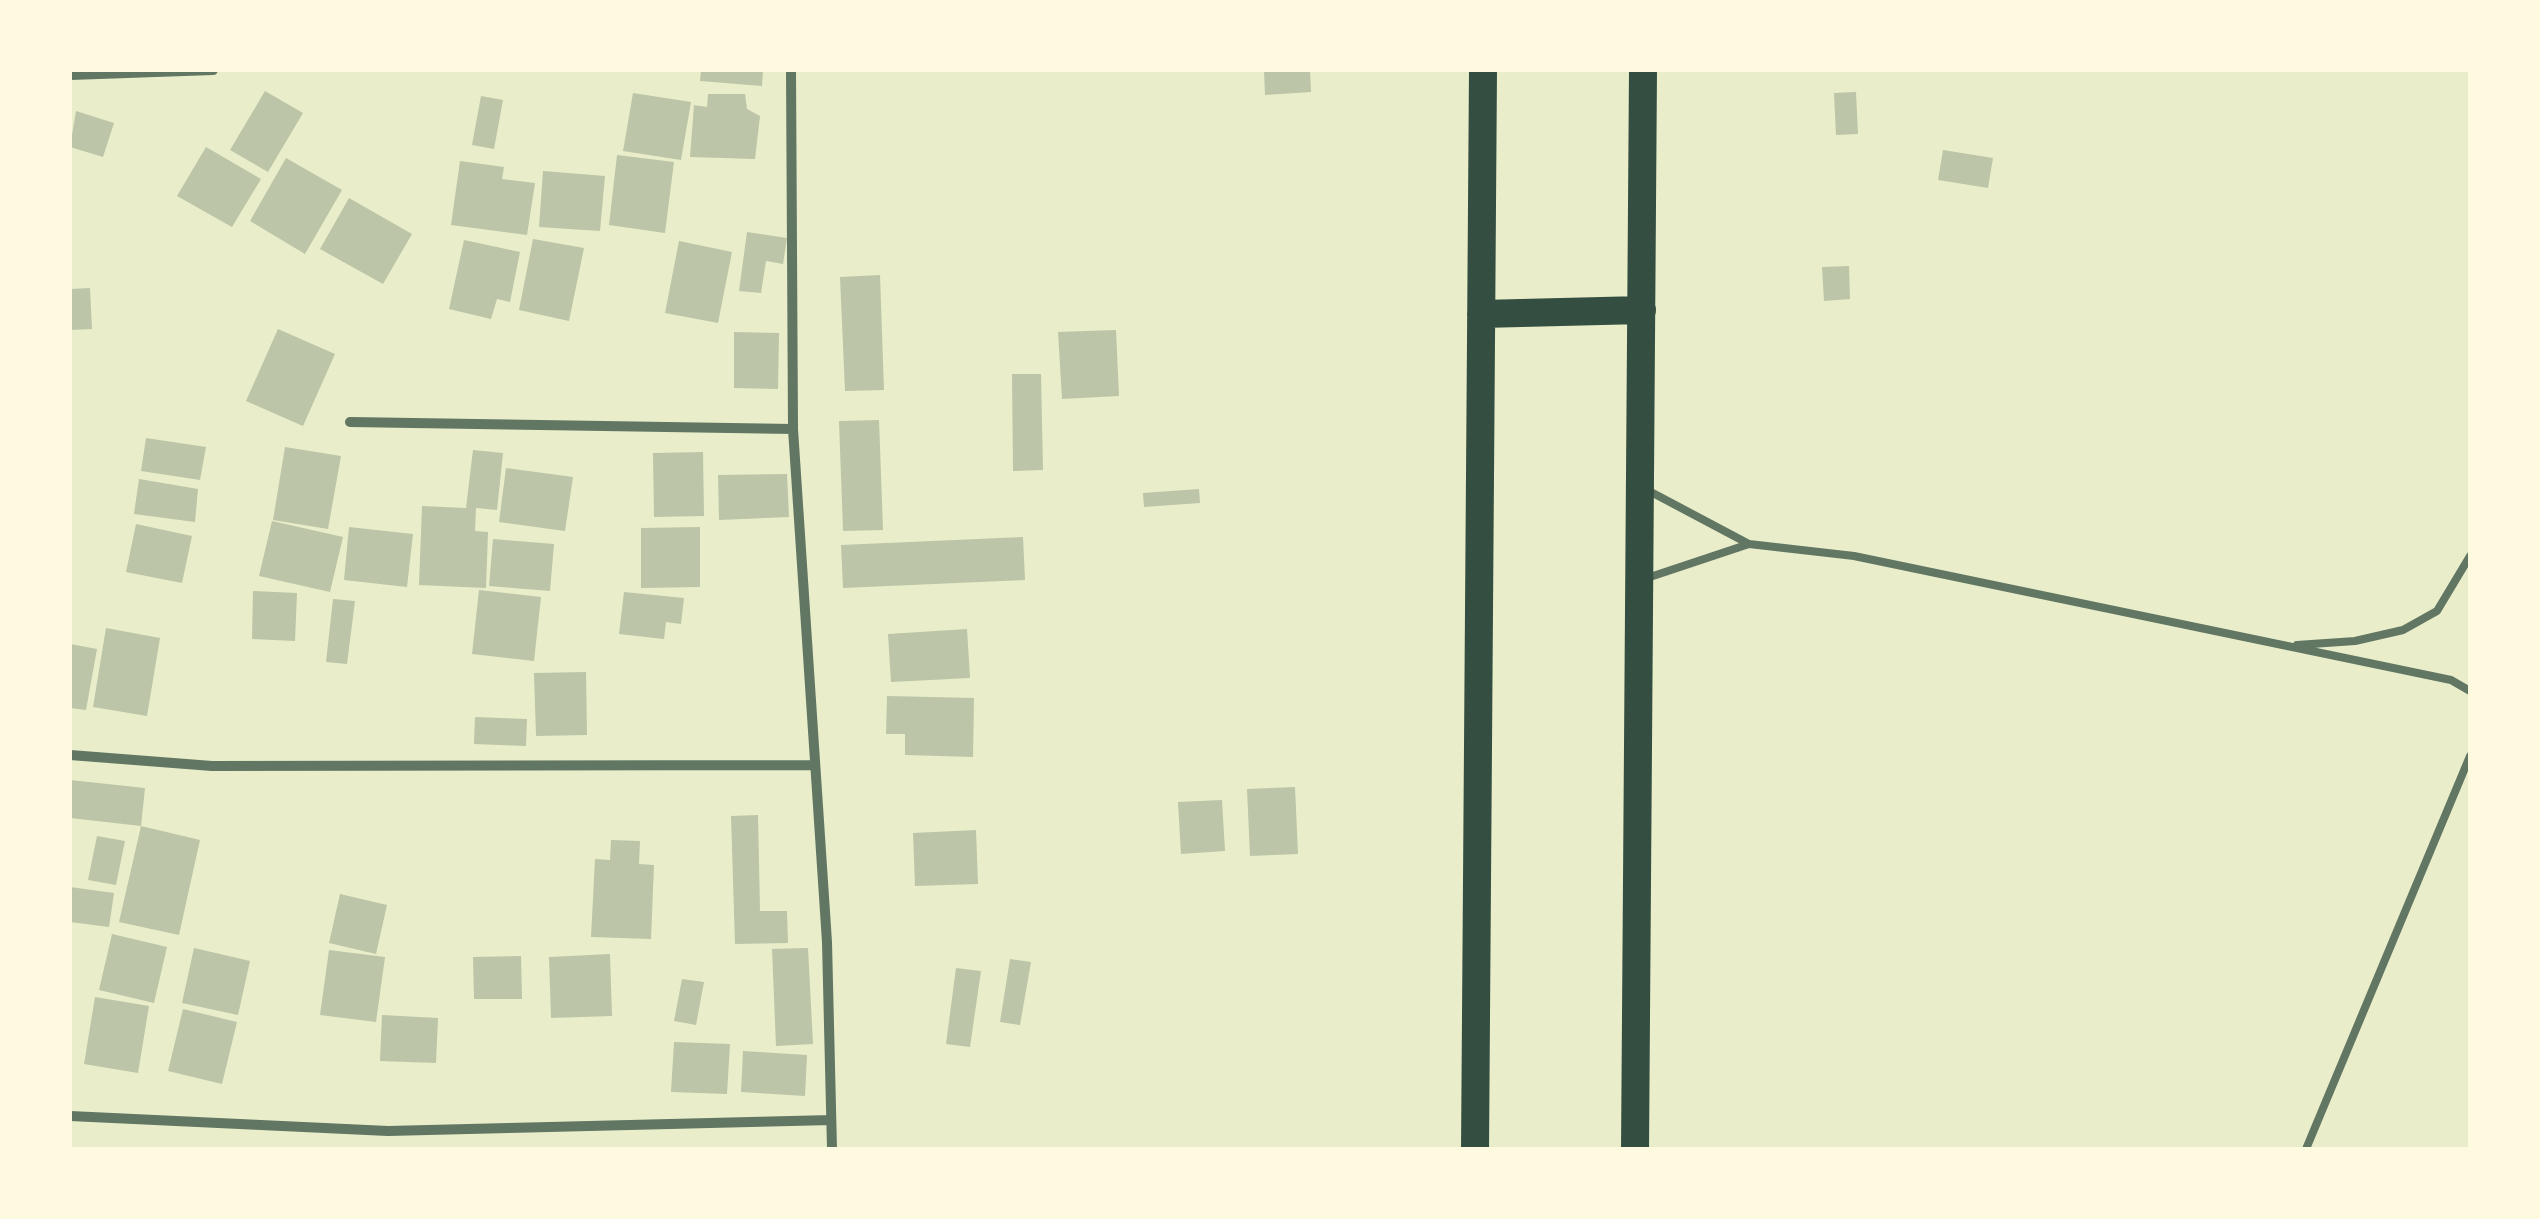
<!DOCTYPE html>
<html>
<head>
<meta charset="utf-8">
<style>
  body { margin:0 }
  #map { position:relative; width:2540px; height:1219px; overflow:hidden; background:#e9edc9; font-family:"Source Sans 3",sans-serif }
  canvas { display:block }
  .frame { position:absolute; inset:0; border:72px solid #fefae0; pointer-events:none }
</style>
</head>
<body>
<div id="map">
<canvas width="2540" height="1219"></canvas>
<div class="frame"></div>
</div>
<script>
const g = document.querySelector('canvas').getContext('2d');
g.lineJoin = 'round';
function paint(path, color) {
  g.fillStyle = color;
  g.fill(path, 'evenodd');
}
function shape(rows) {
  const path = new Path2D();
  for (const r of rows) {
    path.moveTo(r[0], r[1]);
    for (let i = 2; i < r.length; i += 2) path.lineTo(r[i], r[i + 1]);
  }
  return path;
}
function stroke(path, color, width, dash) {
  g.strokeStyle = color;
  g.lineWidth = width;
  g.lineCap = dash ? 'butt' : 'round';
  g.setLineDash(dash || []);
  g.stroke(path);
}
const building = shape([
  [701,70,763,70,762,86,700,81],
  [1264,70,1310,70,1311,92,1265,95],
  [265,91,303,113,268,172,230,150],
  [1856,92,1858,134,1836,135,1834,93],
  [633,93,691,102,681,160,623,151],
  [708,94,745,94,747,109,760,116,755,159,690,157,694,105,707,107],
  [481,96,503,100,494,149,472,145],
  [76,111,114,123,103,157,70,147],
  [206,147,261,179,232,227,177,196],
  [1943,150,1993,158,1988,188,1938,180],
  [617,155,674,162,665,233,609,225],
  [286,158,342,190,305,254,250,221],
  [460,161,504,167,502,179,535,183,527,235,451,225],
  [543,171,605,176,600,231,539,227],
  [349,198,412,234,383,284,320,249],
  [747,232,787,238,783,264,766,261,761,293,739,291],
  [533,239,584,248,569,321,519,310],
  [464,240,520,252,510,302,497,299,491,319,449,309],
  [679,241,732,252,718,323,665,313],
  [1849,266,1850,299,1824,301,1822,267],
  [880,275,884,390,845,391,840,277],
  [90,288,92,329,70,330,70,289],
  [278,329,335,354,303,426,246,401],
  [1116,330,1119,396,1062,399,1058,332],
  [734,332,779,333,778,389,734,388],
  [1012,374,1041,374,1043,470,1013,471],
  [879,420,883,530,843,531,839,421],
  [146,438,206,447,200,480,141,471],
  [285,447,341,456,328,529,273,520],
  [473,450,503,453,497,510,476,508,475,531,488,532,486,588,419,585,422,506,466,508],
  [703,452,704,516,654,517,653,453],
  [506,468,573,477,565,531,499,522],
  [787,474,789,517,719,520,718,475],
  [139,479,198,489,195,522,134,514],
  [1199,489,1200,503,1144,507,1143,493],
  [272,521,343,537,330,592,259,576],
  [136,524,192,536,182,583,126,572],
  [349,527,413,534,407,587,344,580],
  [700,527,700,587,641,588,641,528],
  [1023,537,1025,580,843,588,841,545],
  [493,539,554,544,550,591,489,586],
  [479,590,541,597,534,661,472,654],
  [253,591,297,593,295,641,252,639],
  [624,592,684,598,681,624,666,622,664,639,619,634],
  [333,599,355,601,347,664,326,662],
  [106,628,160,638,147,716,93,707],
  [967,629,970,678,891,682,888,634],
  [70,644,97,649,86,710,70,708],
  [586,672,587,735,536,736,534,673],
  [887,696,974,698,973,757,905,755,905,734,886,734],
  [475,717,527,719,526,746,474,744],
  [70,780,145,788,141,826,70,818],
  [1295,787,1298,854,1250,856,1247,789],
  [1222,800,1225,851,1181,854,1178,802],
  [758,815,760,911,787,911,788,943,735,944,731,816],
  [141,826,200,840,179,935,119,922],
  [976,830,978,884,915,886,913,833],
  [97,836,125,841,116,885,88,880],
  [611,840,640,841,639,864,654,865,651,939,591,937,595,859,610,860],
  [70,887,114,893,109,927,70,922],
  [340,894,387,905,376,954,329,943],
  [112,934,167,947,154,1003,99,990],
  [194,948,250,961,238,1015,182,1003],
  [808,948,813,1044,776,1046,772,949],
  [329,950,385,957,376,1022,320,1015],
  [610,954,612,1016,551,1018,549,957],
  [521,956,522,999,474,999,473,957],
  [1010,959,1031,962,1020,1025,1000,1022],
  [956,968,981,971,970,1047,946,1044],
  [682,979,704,982,696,1025,674,1021],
  [95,997,149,1006,138,1073,84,1064],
  [183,1009,237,1022,222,1084,168,1071],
  [382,1015,438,1018,436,1063,380,1061],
  [674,1042,730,1044,727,1094,671,1092],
  [743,1051,807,1055,805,1096,741,1092]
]);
const service = shape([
  [1649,491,1749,544,1854,556,2451,680,2470,691],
  [1644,579,1749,544],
  [2297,645,2355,641,2403,630,2437,611,2470,556],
  [2306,1149,2470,756]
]);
const minor = shape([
  [791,70,793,429,827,942,832,1149],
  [70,75,213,70],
  [350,422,793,429],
  [70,755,212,766,814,765],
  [70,1116,388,1131,831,1120]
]);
const trunk = shape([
  [1481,314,1642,310],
  [1475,1149,1483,70],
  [1635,1149,1643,70]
]);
paint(building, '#bcc5a7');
stroke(service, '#617663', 8);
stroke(minor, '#617663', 10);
stroke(trunk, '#344e41', 28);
</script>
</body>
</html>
